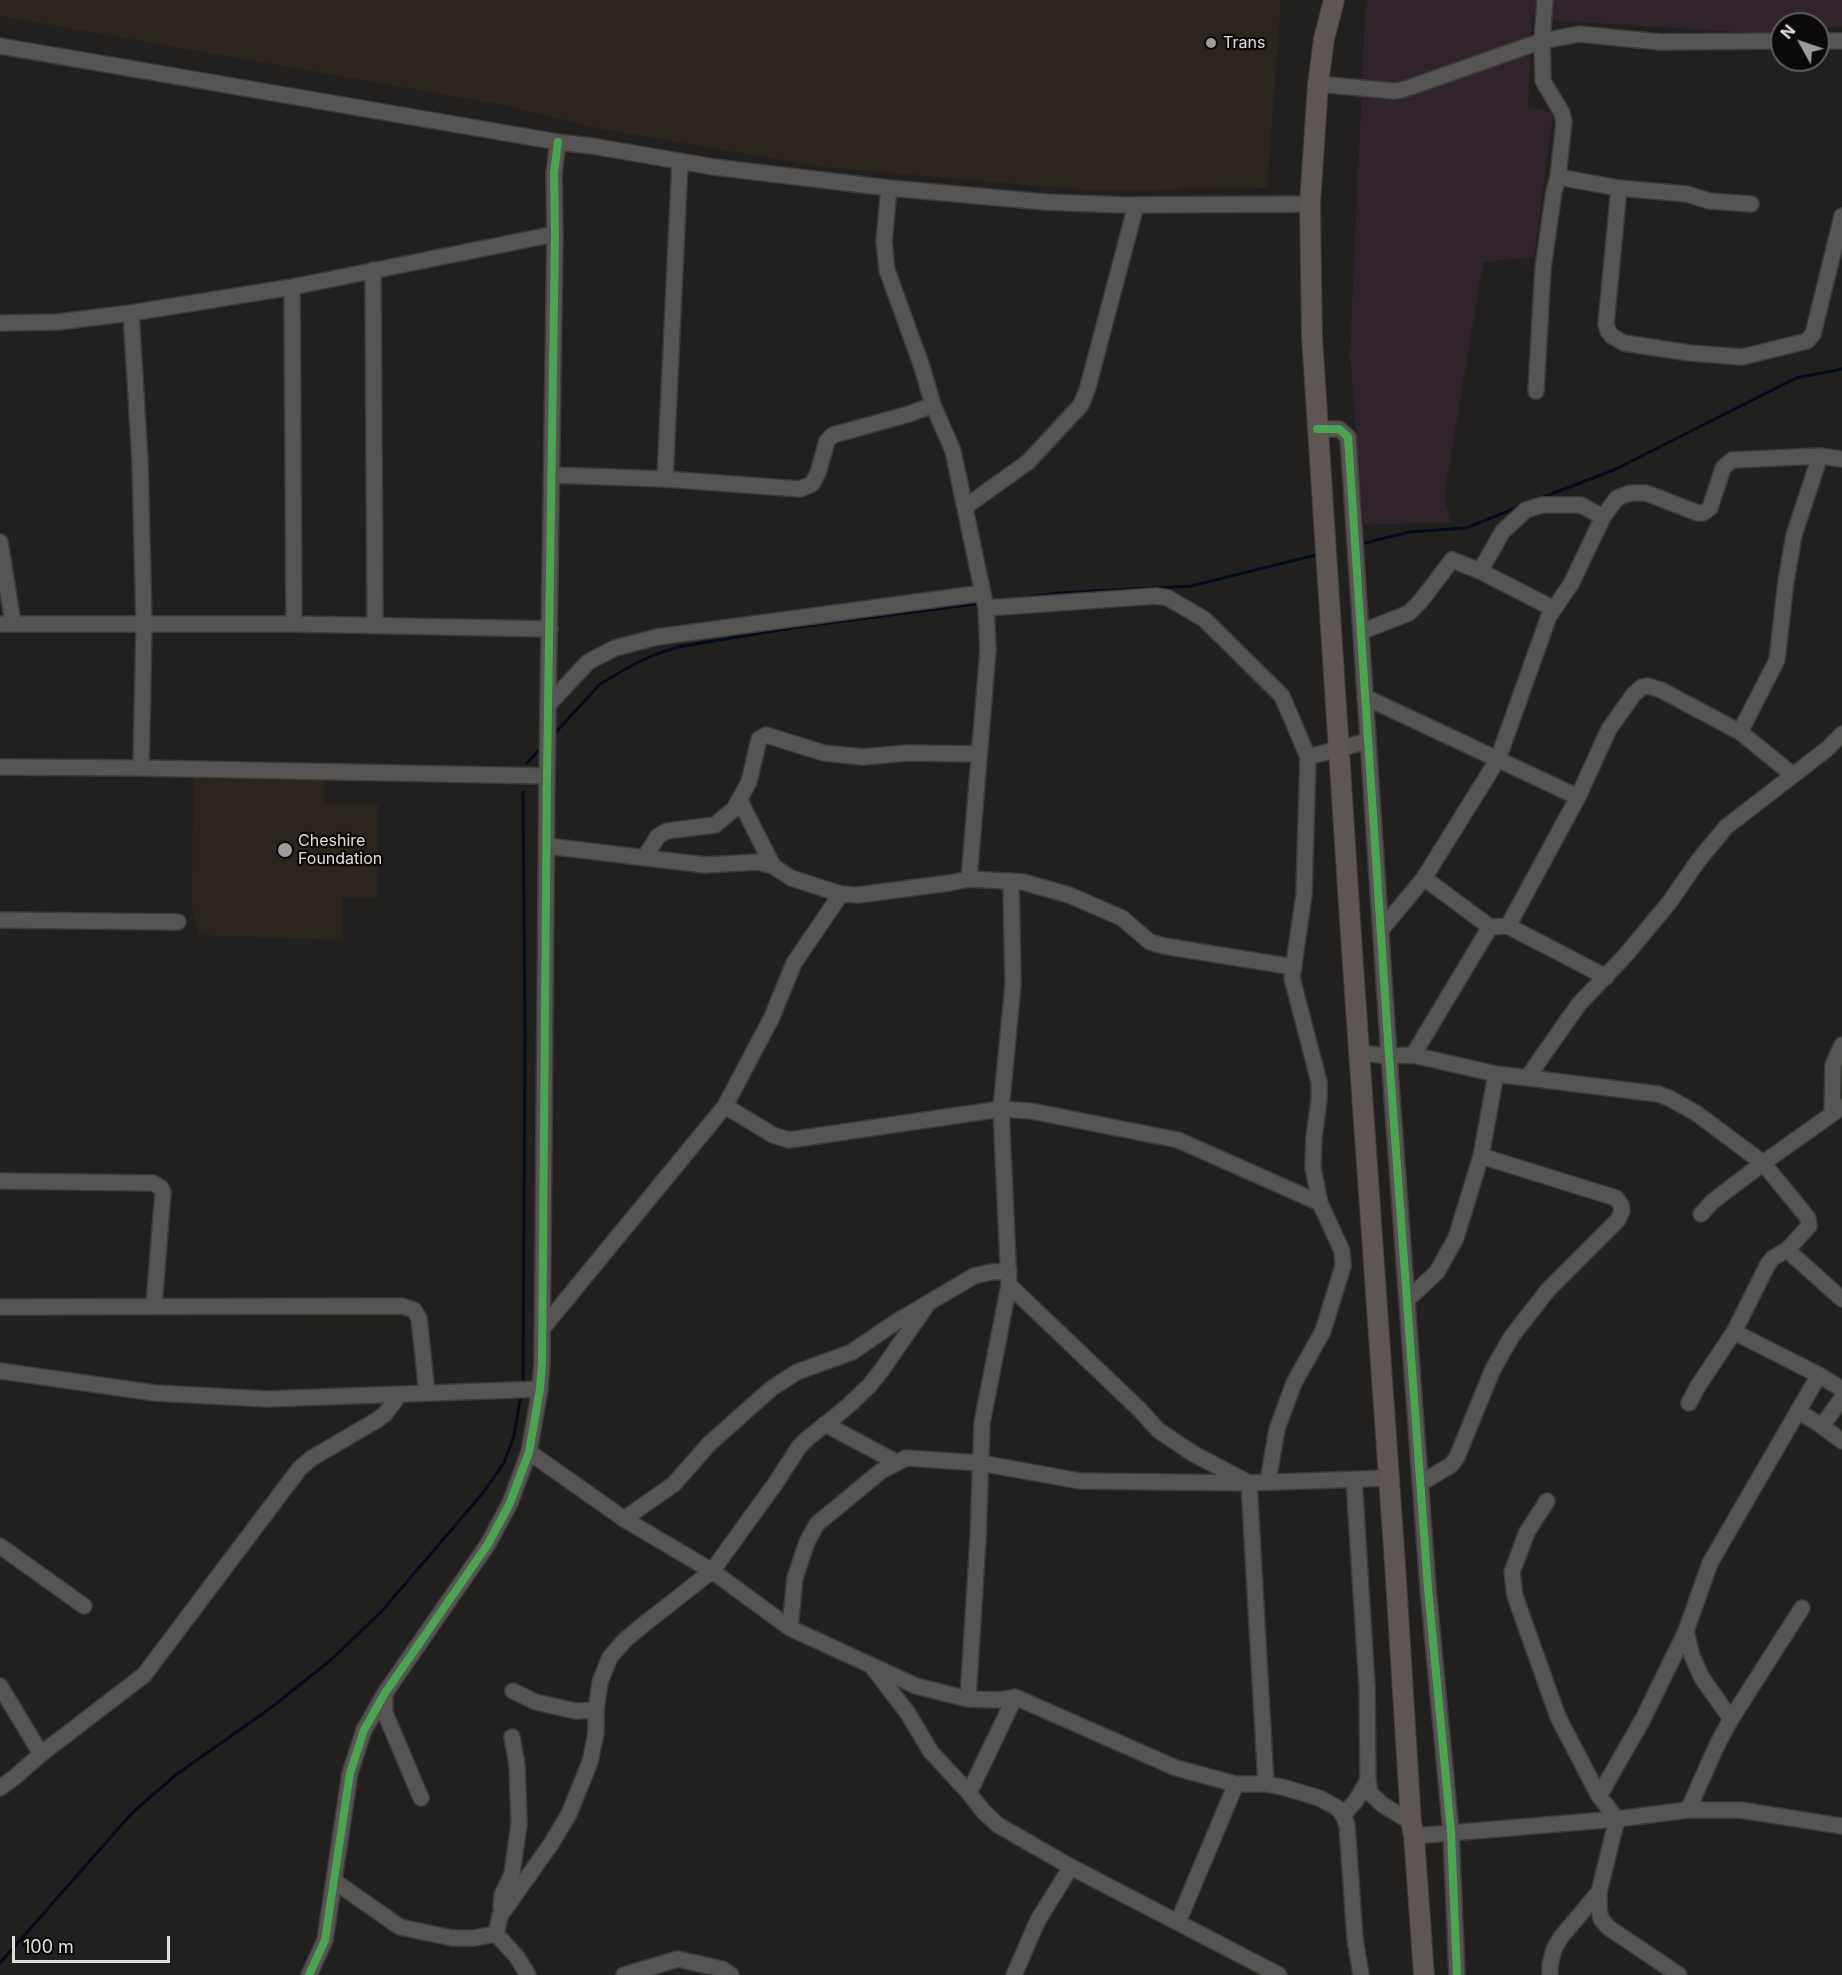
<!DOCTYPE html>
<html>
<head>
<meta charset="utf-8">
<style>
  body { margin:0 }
  #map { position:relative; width:1842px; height:1975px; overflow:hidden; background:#22201e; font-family:Inter,sans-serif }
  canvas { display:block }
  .north { position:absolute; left:1770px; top:12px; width:60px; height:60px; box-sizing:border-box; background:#0c0a09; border:2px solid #615f5d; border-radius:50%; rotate:310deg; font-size:16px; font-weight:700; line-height:24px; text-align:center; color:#e0dedc }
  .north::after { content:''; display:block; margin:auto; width:21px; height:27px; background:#9e9c9a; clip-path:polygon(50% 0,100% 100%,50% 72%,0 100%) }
  .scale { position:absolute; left:12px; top:1936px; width:158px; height:27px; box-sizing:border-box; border:3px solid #e0dedc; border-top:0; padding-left:8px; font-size:18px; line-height:21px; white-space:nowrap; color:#e0dedc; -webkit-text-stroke:4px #0c0a09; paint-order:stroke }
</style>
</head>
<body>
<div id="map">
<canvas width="1842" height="1975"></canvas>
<div class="north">N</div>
<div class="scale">100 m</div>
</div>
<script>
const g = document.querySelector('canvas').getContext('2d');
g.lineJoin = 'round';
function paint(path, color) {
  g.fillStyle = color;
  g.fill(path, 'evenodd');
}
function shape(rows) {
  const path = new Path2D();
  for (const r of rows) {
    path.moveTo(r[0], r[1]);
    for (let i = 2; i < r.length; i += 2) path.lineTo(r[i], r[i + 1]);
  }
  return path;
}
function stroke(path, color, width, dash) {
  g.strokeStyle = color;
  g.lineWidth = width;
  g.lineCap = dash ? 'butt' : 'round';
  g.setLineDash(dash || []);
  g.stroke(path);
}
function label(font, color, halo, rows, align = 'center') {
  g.font = font + ' Inter,sans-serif';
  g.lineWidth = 4.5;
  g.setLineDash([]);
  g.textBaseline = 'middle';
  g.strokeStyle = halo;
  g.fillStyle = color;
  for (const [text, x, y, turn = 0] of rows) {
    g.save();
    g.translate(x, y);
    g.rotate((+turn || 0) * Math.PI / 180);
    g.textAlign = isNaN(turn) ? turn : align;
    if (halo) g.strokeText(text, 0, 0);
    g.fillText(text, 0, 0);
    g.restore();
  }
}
const commercial = shape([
  [1368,0,1842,0,1842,26,1818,29,1818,24,1782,24,1782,32,1771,34,1562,21,1532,14,1528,107,1553,113,1534,257,1483,262,1444,497,1451,522,1364,525,1350,355,1365,16]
]);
const built = shape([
  [0,0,1281,0,1267,188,1087,190,823,167,602,129,504,105,0,16],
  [193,778,324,779,324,803,378,804,377,897,343,897,343,940,199,935,192,906]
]);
const stream = shape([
  [1538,499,1614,470,1796,378,1842,369],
  [1361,544,1409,532,1466,528,1521,506],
  [1016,599,1058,593,1191,586,1316,555],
  [556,732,600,684,636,663,654,655,678,647,798,627,976,604],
  [527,763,539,750],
  [523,1385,525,1034,523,792],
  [0,1963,132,1813,177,1774,272,1707,332,1659,382,1611,482,1494,504,1463,514,1436,521,1395]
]);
const minor = shape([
  [1818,41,1842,41],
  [0,46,558,142,592,146,714,167,889,188,1045,202,1124,205,1310,204],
  [1318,84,1394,91,1402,90,1542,41,1579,34,1660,42,1782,41],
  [1558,177,1619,188,1687,194,1709,201,1751,204],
  [1619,188,1606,324,1608,331,1612,336,1624,343,1690,353,1742,357,1807,341,1813,334,1842,216],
  [373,270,375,626],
  [292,287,294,624],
  [131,313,140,461,144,625,141,768],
  [0,323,58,322,131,313,292,287,555,234],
  [1536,391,1543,268,1554,191,1558,177,1564,122,1562,113,1543,81,1542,41,1545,0],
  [1317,429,1339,429,1348,437,1389,1056,1428,1588,1451,1832,1457,1975],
  [552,475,665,479,800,489,812,484,818,473,827,441,833,435,909,414,933,405],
  [665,479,680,161],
  [965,507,1028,462,1081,405,1088,387,1136,205],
  [0,542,13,623],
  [1480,571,1503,531,1526,510,1542,505,1581,505,1603,517],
  [986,608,1156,596,1168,598,1204,619,1282,696,1308,757,1304,894,1292,978,1319,1082,1319,1100,1314,1137,1313,1168,1320,1203,1342,1251,1343,1266,1323,1331,1294,1383,1277,1429,1268,1481],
  [0,624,294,624,550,629],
  [1361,632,1409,613,1420,602,1452,560,1480,571,1554,609],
  [1365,697,1578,797],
  [548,705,588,662,615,648,657,637,983,593],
  [1740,732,1777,660,1786,581,1794,535,1820,456],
  [1308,757,1368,741],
  [0,767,141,768,547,776],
  [740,801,773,866],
  [547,846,705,865,758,862,773,866,791,878,841,894],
  [645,857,658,836,667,831,715,825,734,809,749,782,759,739,766,735,824,753,863,757,907,753,979,754],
  [1424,878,1490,927],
  [969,879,1023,882,1069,895,1122,918,1150,942,1164,946,1294,967],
  [0,920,178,922],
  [1381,930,1424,878,1498,759,1549,616,1571,584,1603,517,1617,498,1630,493,1646,493,1698,513,1703,513,1710,508,1723,468,1732,460,1820,456,1842,459],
  [1606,977,1508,926,1578,797,1609,729,1634,694,1642,687,1648,686,1661,690,1740,732,1793,775],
  [1360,1053,1389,1056,1413,1055,1496,1074,1658,1094,1669,1098,1696,1113,1763,1163,1808,1218,1809,1226,1787,1250,1773,1258,1768,1264,1734,1332],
  [1413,1055,1490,927,1508,926],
  [1527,1078,1579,1004,1624,957,1669,903,1698,861,1726,827,1827,749,1842,734],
  [725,1106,773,1135,789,1140,1001,1109,1031,1111,1178,1140,1320,1203],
  [1832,1112,1833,1065,1842,1045],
  [0,1181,153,1183,161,1188,163,1192,154,1306],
  [1701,1214,1712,1202,1763,1163,1842,1107],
  [1787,1250,1842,1299],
  [1009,1285,1140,1410,1158,1430,1192,1453,1249,1483,1266,1784],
  [1407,1300,1437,1272,1456,1238,1481,1156,1496,1074],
  [0,1307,402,1306,414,1310,419,1318,427,1393],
  [542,1329,725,1106,771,1019,794,963,841,894,858,895,949,883,969,879,988,650,986,608,953,451,933,405,922,367,887,270,884,242,889,188],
  [0,1371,155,1393,267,1399,540,1389],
  [1689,1403,1698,1386,1734,1332,1819,1375,1842,1389],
  [1798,1411,1822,1426,1842,1441],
  [825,1424,896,1462],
  [1822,1426,1842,1398],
  [529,1452,624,1519,712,1571,790,1628,916,1686,968,1699,1000,1700,1015,1697,1176,1768,1236,1784,1266,1784,1286,1788,1319,1798,1336,1807,1343,1815,1347,1825,1355,1939,1361,1975],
  [1354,1479,1367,1686,1368,1780,1370,1793,1383,1805,1411,1822],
  [1421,1483,1451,1465,1457,1457,1493,1369,1512,1336,1548,1290,1618,1220,1622,1211,1621,1205,1616,1198,1481,1156],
  [1547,1501,1527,1532,1512,1572,1515,1596,1558,1717,1599,1796,1617,1819,1599,1892,1599,1909,1601,1919,1609,1928,1679,1975],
  [624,1519,674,1484,709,1444,772,1388,797,1372,852,1352,896,1322,974,1276,991,1272,1009,1271],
  [0,1546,84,1606],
  [790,1628,795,1578,807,1542,817,1524,881,1471,906,1458,980,1463,1080,1481,1249,1483,1389,1478],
  [873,1668,907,1712,931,1752,969,1793],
  [0,1686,41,1754],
  [513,1691,536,1702,553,1706,576,1711,596,1710],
  [385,1695,385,1713,421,1798],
  [1015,1697,969,1793,983,1811,998,1825,1071,1867,1279,1975],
  [968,1699,978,1539,982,1423,1009,1285,1001,1109,1013,985,1011,881],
  [1731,1719,1802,1608],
  [0,1788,15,1777,41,1754,144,1675,300,1468,312,1458,377,1420,385,1414,399,1395],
  [1599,1796,1643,1719,1686,1631],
  [1688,1810,1718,1743,1731,1719,1702,1678,1692,1656,1686,1631,1710,1563,1819,1375],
  [1343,1815,1355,1802,1368,1780],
  [1414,1836,1617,1819,1688,1810,1740,1810,1842,1826],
  [334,1881,400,1927,452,1938,474,1938,496,1934],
  [501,1907,502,1895,512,1874,519,1824,517,1765,512,1737],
  [1178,1922,1236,1784],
  [496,1934,500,1916,551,1844,569,1814,590,1762,596,1733,596,1710,600,1682,610,1657,625,1640,643,1625,712,1571,775,1484,799,1447,807,1439,847,1407,870,1385,881,1371,927,1305],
  [496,1934,517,1957,528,1975],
  [309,1975,325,1940,350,1773,364,1730,385,1693,488,1544,510,1503,529,1452,540,1389,542,1363,547,776,555,234,554,173,558,142],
  [624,1975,678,1959,722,1969,731,1975],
  [1014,1975,1038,1920,1071,1867],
  [1550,1975,1550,1965,1554,1949,1561,1937,1599,1892]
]);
const major = shape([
  [1334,0,1324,39,1318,84,1310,204,1312,337,1352,951,1395,1564,1411,1822,1414,1836,1424,1975]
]);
const cycleway = shape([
  [1317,429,1339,429,1348,437,1389,1056,1428,1588,1451,1832,1457,1975],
  [309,1975,325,1940,350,1773,364,1730,385,1693,488,1544,510,1503,529,1452,540,1389,542,1363,547,776,555,234,554,173,558,142]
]);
const markers = [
  [1211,43,6,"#9e9c9a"],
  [285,850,8,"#9e9c9a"]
];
const poiNames = [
  ["Trans",1223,43],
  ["Cheshire",298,841],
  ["Foundation",298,859]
];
paint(commercial, '#31232b');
paint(built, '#2b251d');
stroke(stream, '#030b1c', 3);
stroke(minor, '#3e3c3a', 18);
stroke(major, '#3e3c3a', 22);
stroke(minor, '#565553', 15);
stroke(major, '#5e5652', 20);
stroke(cycleway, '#4ca352', 8);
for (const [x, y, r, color] of markers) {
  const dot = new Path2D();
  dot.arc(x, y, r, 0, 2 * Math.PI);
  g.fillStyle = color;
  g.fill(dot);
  stroke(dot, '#0c0a09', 2);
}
label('16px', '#e0dedc', '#0c0a09', poiNames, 'left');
</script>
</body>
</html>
